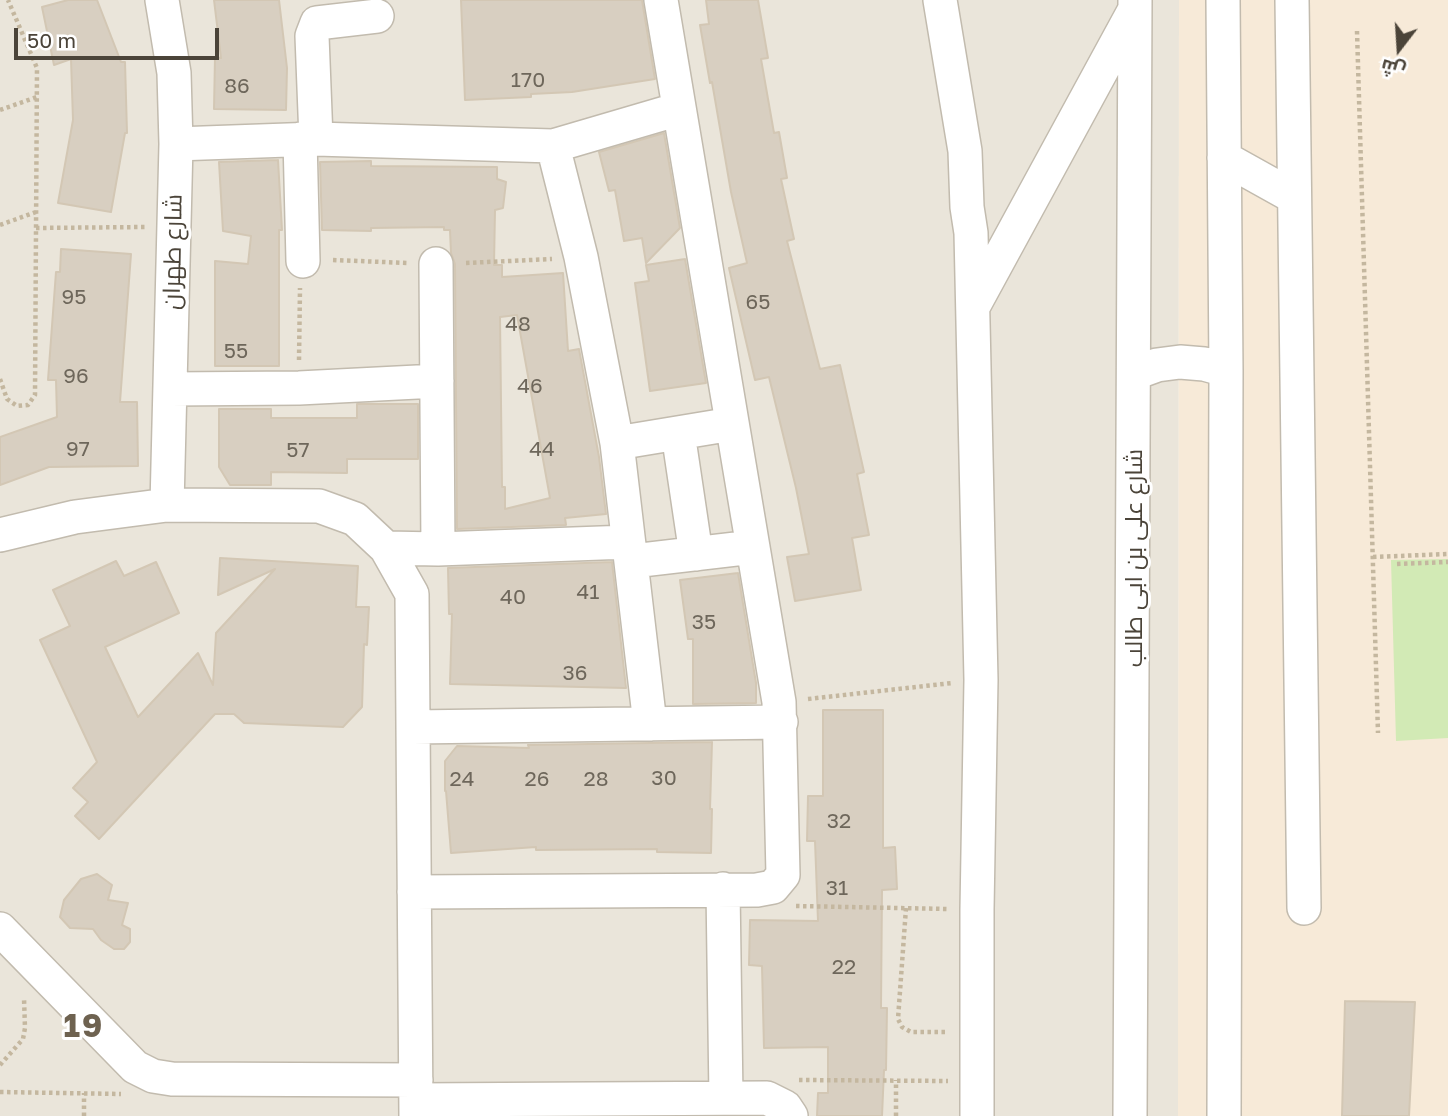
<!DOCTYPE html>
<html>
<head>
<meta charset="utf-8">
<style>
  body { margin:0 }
  #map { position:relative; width:1448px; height:1116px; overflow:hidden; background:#f6f3ec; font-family:"Golos Text",Cairo,sans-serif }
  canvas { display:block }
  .north { position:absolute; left:1364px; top:14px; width:70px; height:70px; -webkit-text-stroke:5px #fff; paint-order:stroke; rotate:197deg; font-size:19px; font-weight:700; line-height:28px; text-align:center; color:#4b4439 }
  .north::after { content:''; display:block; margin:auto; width:24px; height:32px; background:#4b4439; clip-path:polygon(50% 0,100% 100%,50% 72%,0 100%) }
  .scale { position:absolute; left:14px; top:28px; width:205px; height:32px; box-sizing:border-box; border:4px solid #4b4439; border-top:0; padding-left:9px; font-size:21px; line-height:24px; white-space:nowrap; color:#4b4439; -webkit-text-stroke:5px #fff; paint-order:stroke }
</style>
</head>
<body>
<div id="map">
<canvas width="1448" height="1116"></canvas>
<div class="north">ش</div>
<div class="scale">50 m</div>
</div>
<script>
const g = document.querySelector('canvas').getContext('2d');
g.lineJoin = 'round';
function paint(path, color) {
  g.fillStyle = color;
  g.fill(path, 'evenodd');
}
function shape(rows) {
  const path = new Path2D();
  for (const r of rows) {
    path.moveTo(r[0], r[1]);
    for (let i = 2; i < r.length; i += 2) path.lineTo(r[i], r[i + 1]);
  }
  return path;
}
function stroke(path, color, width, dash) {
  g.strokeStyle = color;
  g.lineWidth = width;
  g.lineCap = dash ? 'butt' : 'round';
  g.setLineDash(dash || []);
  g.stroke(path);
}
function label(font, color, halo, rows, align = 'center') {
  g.font = font + ' "Golos Text",Cairo,sans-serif';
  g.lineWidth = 6;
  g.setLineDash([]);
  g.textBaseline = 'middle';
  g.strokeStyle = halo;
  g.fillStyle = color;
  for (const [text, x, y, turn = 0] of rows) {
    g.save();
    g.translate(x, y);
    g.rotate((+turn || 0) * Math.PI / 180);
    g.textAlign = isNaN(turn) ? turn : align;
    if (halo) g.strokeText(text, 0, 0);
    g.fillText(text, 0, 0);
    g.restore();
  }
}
const residential = shape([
  [0,0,1179,0,1178,1116,0,1116]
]);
const commercial = shape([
  [1179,0,1448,0,1448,1116,1178,1116]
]);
const green = shape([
  [1448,559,1448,738,1396,741,1391,560]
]);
const building = shape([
  [68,0,97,0,121,62,125,62,127,133,125,133,111,212,58,203,73,120,71,59,54,65,42,7,68,0],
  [214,0,279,0,287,68,286,110,214,109,215,57,221,58,214,0],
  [461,0,642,0,655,79,572,92,531,94,531,97,465,100,461,0],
  [706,0,758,0,768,58,761,59,774,133,779,132,787,178,781,179,794,239,787,241,820,369,840,365,864,472,857,474,869,535,852,538,861,590,795,601,787,557,809,554,796,488,769,377,755,380,729,268,747,263,731,192,712,82,710,83,700,25,709,24,706,0],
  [664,133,680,228,646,263,642,238,624,241,615,190,609,191,599,152,664,133],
  [278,160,282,230,279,230,279,366,215,366,215,261,248,264,251,236,223,231,219,162,278,160],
  [371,161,371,166,497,167,497,179,506,182,503,208,495,210,494,265,502,265,502,277,563,273,568,351,579,349,599,457,606,514,565,518,566,525,457,529,455,264,451,253,450,230,444,230,444,227,371,228,371,231,322,230,320,162,371,161],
  [517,315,550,498,505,509,505,487,502,487,500,317,517,315],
  [61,249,131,254,120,402,137,402,138,466,49,467,0,485,0,437,57,417,56,380,48,380,56,272,60,272,61,249],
  [685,259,706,383,650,391,635,283,649,281,646,265,685,259],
  [357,404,418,404,418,459,347,459,347,473,271,472,271,485,230,485,219,467,219,409,271,409,271,418,357,418,357,404],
  [220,558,358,566,356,607,369,607,367,645,364,644,362,707,343,727,244,723,234,714,215,714,99,839,75,816,88,802,73,788,97,762,40,640,70,626,53,590,116,561,124,576,156,562,179,613,105,647,138,717,198,653,213,685,216,633,275,569,218,595,220,558],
  [612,562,626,688,450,684,452,614,449,614,448,568,612,562],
  [738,573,756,683,756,703,693,704,693,639,688,639,680,580,738,573],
  [823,710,883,710,883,848,895,847,897,889,882,890,881,1008,887,1008,886,1070,884,1070,882,1116,817,1116,818,1093,828,1093,828,1047,764,1048,762,966,749,965,750,920,818,921,815,841,807,841,808,796,823,796,823,710],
  [712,742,710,809,712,809,711,853,657,852,657,849,536,850,536,847,451,853,446,791,445,791,445,761,457,746,529,748,528,745,712,742],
  [97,874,112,885,108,900,128,903,122,925,130,929,130,942,124,949,114,949,101,940,93,929,70,928,60,917,64,900,81,879,97,874],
  [1345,1001,1415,1002,1409,1116,1342,1116,1345,1001]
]);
const path = shape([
  [1357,31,1378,733],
  [0,110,37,97],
  [0,225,36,212],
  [36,228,145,227],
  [333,260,408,263],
  [466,263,552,259],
  [299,360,300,288],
  [0,379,7,399,17,406,28,405,35,395,37,68,8,0],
  [1373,557,1448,554],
  [1397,564,1448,562],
  [808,699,952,683],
  [796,906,948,909],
  [906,908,898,1019,902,1027,911,1032,947,1032],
  [0,1065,23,1039,25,1028,24,998],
  [799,1080,948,1081],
  [0,1092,121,1094],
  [84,1116,84,1093],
  [896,1116,896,1080]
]);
const minor = shape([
  [162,0,174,73,176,144,167,505],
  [940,0,965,151,967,207,971,233,981,680,977,909,977,1116],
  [1223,0,1226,370,1224,1116],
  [1292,0,1304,908],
  [300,139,303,261],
  [316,139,312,36,317,23,377,16],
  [176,144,316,139,553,146,679,109],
  [553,146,581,257,617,443,650,724],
  [1224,158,1294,197],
  [436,264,438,549],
  [974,305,1134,11],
  [1135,373,1157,365,1180,362,1204,364,1226,370],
  [170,389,299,388,437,381],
  [678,433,696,554],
  [617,443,732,424],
  [0,535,75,517,167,505,319,506,355,519,386,548,412,594,416,1116],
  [386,548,438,549,628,542],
  [633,561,753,547],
  [413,727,781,722],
  [723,889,726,1098],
  [414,892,757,890,773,887,783,875,779,702,661,0],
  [0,929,135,1067,153,1076,172,1079,416,1080],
  [416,1100,767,1098,785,1107,791,1116],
  [1130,1116,1135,0]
]);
const numberNames = [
  ["170",528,80],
  ["86",237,86],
  ["95",74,297],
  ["65",758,302],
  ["48",518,324],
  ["55",236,351],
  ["96",76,376],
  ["46",530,386],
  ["97",78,449],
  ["44",542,449],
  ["57",298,450],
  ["41",588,592],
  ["40",513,597],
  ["35",704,622],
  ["36",575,673],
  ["30",664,778],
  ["24",462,779],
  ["26",537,779],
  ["28",596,779],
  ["32",839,821],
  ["31",837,888],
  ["22",844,967]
];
const streetNames = [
  ["شارع طهران",173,252,-89],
  ["شارع على بن ابى طالب",1134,558,-90]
];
const districtNames = [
  ["19",84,1027]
];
paint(residential, '#eae5da');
paint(commercial, '#f7ead8');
paint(green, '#d2eab5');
paint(building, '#d8cfc1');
stroke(building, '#d3c7b4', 2);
stroke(minor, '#c2bbae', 36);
stroke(path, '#c4b79f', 4.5, [3.5, 3.5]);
stroke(minor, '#fff', 33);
label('21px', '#6e675b', null, numberNames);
label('24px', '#4b4439', '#fff', streetNames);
g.letterSpacing = '2px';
label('bold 32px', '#6e6250', '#fff', districtNames);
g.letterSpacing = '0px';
</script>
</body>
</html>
